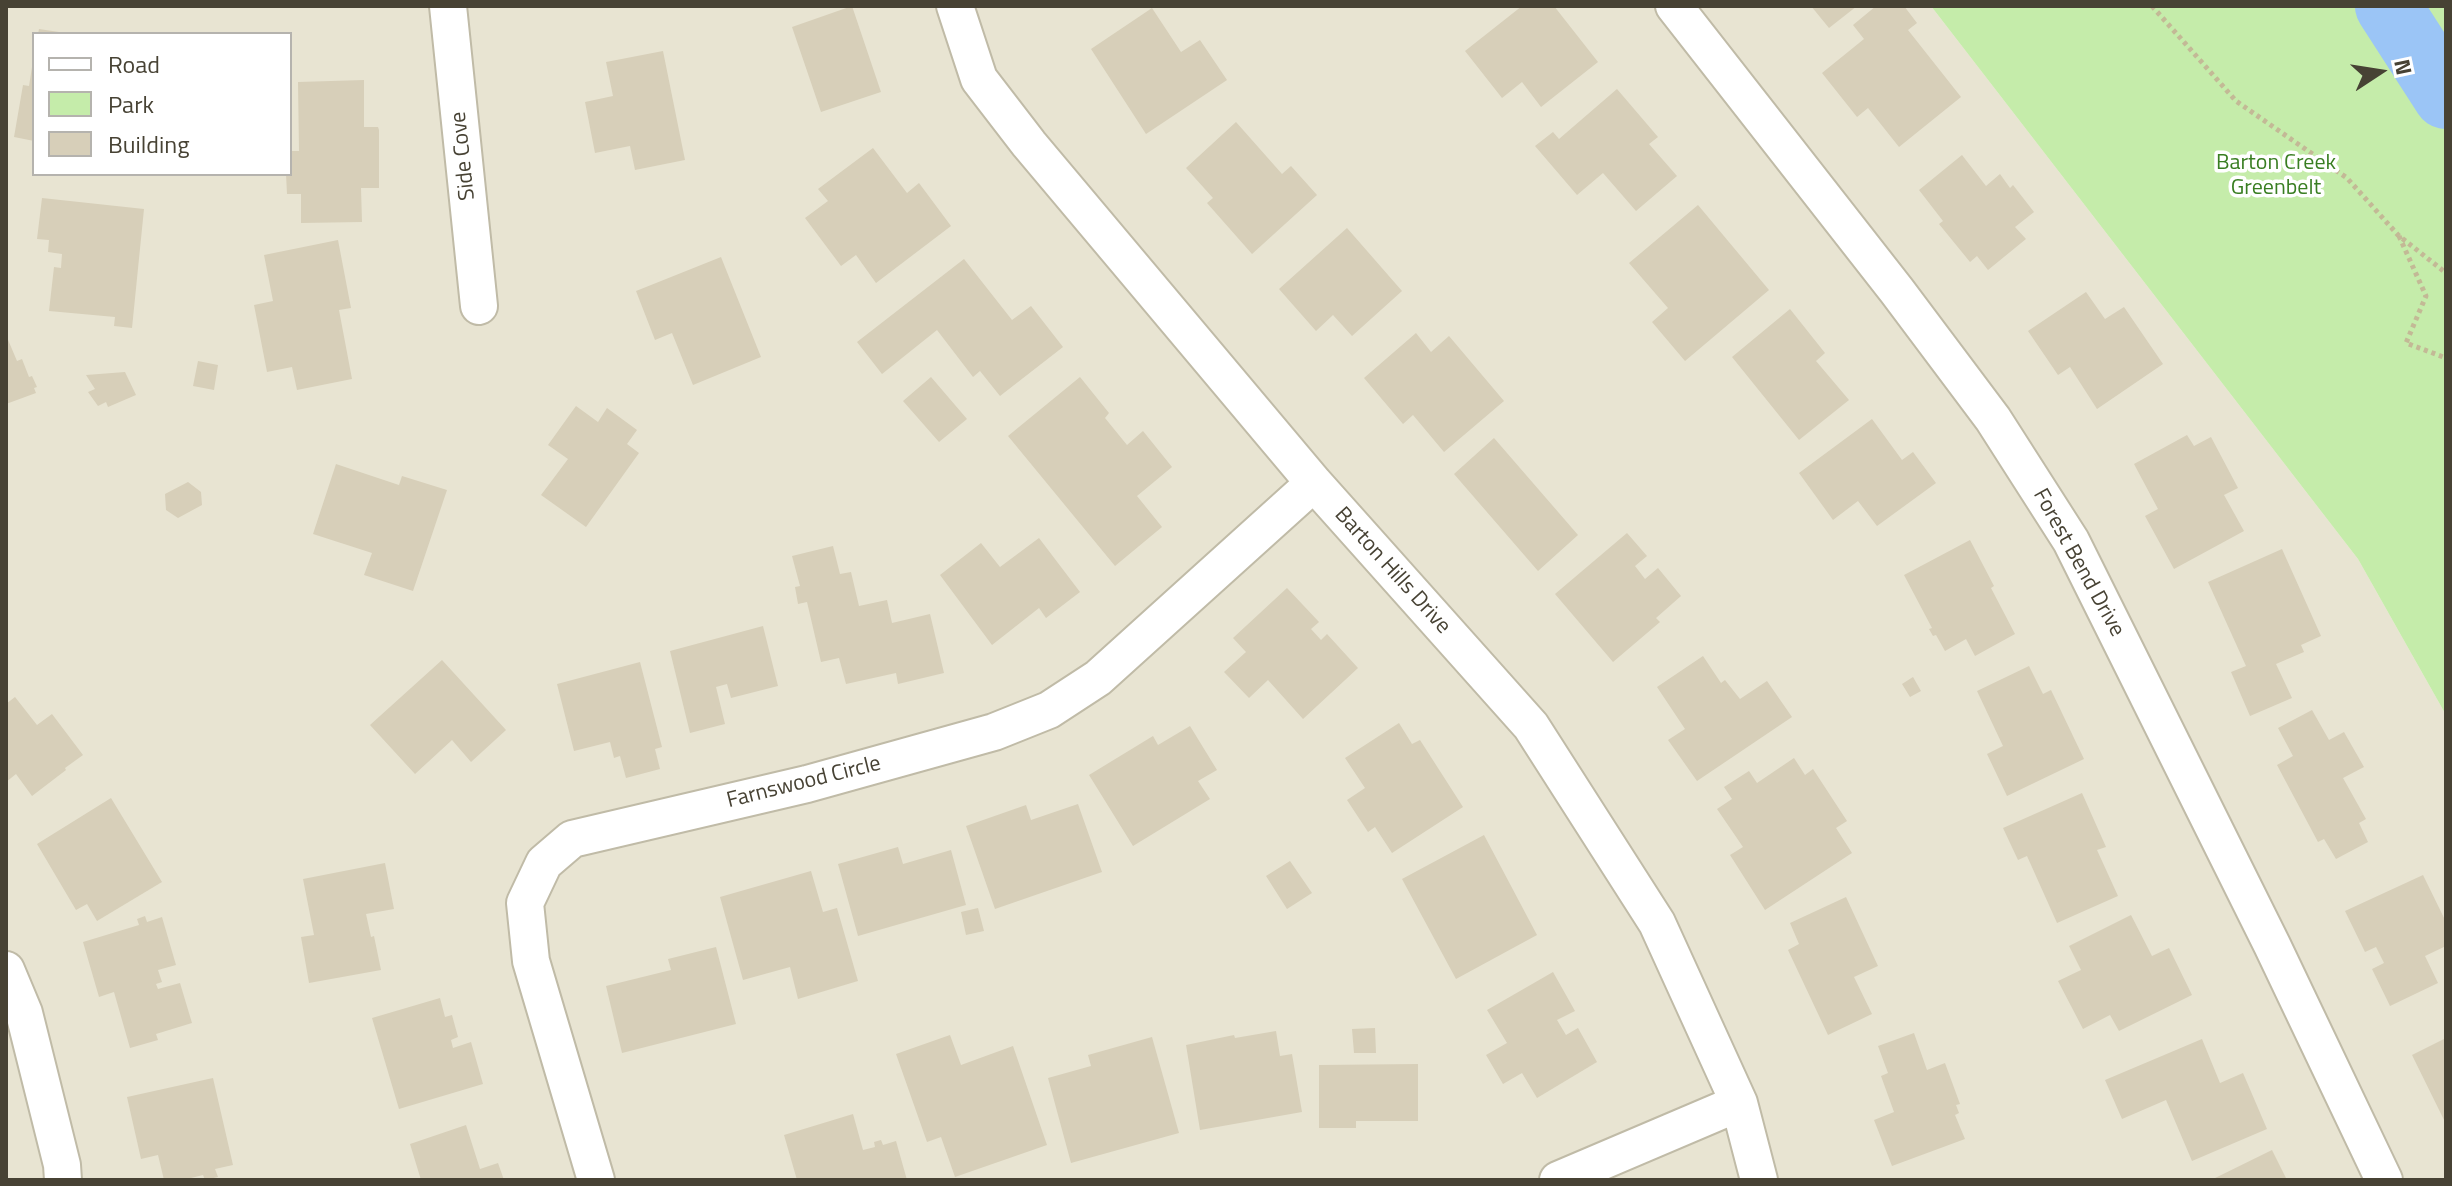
<!DOCTYPE html>
<html>
<head>
<meta charset="utf-8">
<style>
  body { margin:0 }
  #map { position:relative; width:2452px; height:1186px; overflow:hidden; background:#f4f1e5; font-family:"Titillium Web",sans-serif }
  canvas { display:block }
  .frame { position:absolute; inset:0; border:8px solid #474234; pointer-events:none }
  .legend { position:absolute; left:32px; top:32px; width:260px; height:144px; box-sizing:border-box; background:#fff; border:2px solid #b5b3ae; margin:0; padding:10px 14px; list-style:none; font-size:24px; color:#474234 }
  .legend li { display:flex; align-items:center; gap:16px; height:40px }
  .legend b { width:40px; border:2px solid #b5b3ae }
  .north { position:absolute; left:2340px; top:32px; width:80px; height:80px; -webkit-text-stroke:6px #fff; paint-order:stroke; rotate:78deg; font-size:22px; font-weight:700; line-height:32px; text-align:center; color:#474234 }
  .north::after { content:''; display:block; margin:auto; width:28px; height:36px; background:#474234; clip-path:polygon(50% 0,100% 100%,50% 72%,0 100%) }
</style>
</head>
<body>
<div id="map">
<canvas width="2452" height="1186"></canvas>
<div class="frame"></div>
<ul class="legend">
<li><b style="height:10px;background:#fff"></b>Road</li>
<li><b style="height:22px;background:#c5ecaa"></b>Park</li>
<li><b style="height:22px;background:#d7cfb9"></b>Building</li>
</ul>
<div class="north">N</div>
</div>
<script>
const g = document.querySelector('canvas').getContext('2d');
g.lineJoin = 'round';
function paint(path, color) {
  g.fillStyle = color;
  g.fill(path, 'evenodd');
}
function shape(rows) {
  const path = new Path2D();
  for (const r of rows) {
    path.moveTo(r[0], r[1]);
    for (let i = 2; i < r.length; i += 2) path.lineTo(r[i], r[i + 1]);
  }
  return path;
}
function stroke(path, color, width, dash) {
  g.strokeStyle = color;
  g.lineWidth = width;
  g.lineCap = dash ? 'butt' : 'round';
  g.setLineDash(dash || []);
  g.stroke(path);
}
function label(font, color, halo, rows, align = 'center') {
  g.font = font + ' "Titillium Web",sans-serif';
  g.lineWidth = 7;
  g.setLineDash([]);
  g.textBaseline = 'middle';
  g.strokeStyle = halo;
  g.fillStyle = color;
  for (const [text, x, y, turn = 0] of rows) {
    g.save();
    g.translate(x, y);
    g.rotate((+turn || 0) * Math.PI / 180);
    g.textAlign = isNaN(turn) ? turn : align;
    if (halo) g.strokeText(text, 0, 0);
    g.fillText(text, 0, 0);
    g.restore();
  }
}
const residential = shape([
  [6,6,1931,6,2358,559,2446,715,2446,1180,6,1180],
  [34,34,290,34,290,174,34,174]
]);
const green = shape([
  [1931,6,2446,6,2446,715,2358,559]
]);
const river = shape([
  [2388,6,2446,96]
]);
const building = shape([
  [852,6,881,92,821,112,792,27],
  [1522,6,1554,6,1598,62,1541,107,1522,82,1502,98,1465,51],
  [1811,6,1857,6,1829,28],
  [1876,6,1904,6,1917,23,1908,30,1961,97,1899,147,1868,108,1857,117,1822,73,1864,39,1853,25],
  [1152,8,1181,52,1200,40,1227,80,1146,134,1091,49],
  [39,29,59,32,59,34,38,34],
  [663,51,685,160,635,170,630,146,595,153,585,102,613,96,606,62],
  [32,67,34,67,34,141,14,137,23,85,29,86],
  [364,80,364,127,378,127,379,130,379,188,361,188,362,222,301,223,301,194,287,194,286,174,290,174,290,151,299,151,298,82],
  [1617,89,1658,137,1649,144,1677,176,1636,211,1603,173,1577,195,1535,146,1553,132,1559,139],
  [1236,122,1282,174,1291,166,1317,195,1252,254,1207,203,1213,198,1186,168],
  [873,148,907,193,919,183,951,226,876,283,856,255,841,266,805,218,828,201,818,189],
  [1962,155,1986,186,2000,174,2010,188,2013,185,2034,212,2015,227,2026,239,1988,270,1977,256,1970,262,1939,224,1943,221,1919,190],
  [42,198,144,209,132,328,114,326,115,317,49,311,54,267,61,268,62,254,48,252,49,240,37,239],
  [1698,205,1769,290,1685,361,1652,322,1668,308,1629,263],
  [1347,228,1402,291,1352,336,1333,315,1316,331,1279,289],
  [338,240,351,308,339,310,352,379,297,390,292,367,267,372,254,305,273,301,264,255],
  [721,257,761,357,693,385,672,333,655,340,636,291],
  [964,259,1012,320,1031,306,1063,347,1000,396,980,371,973,377,937,330,882,374,857,342],
  [2086,292,2105,319,2124,307,2163,364,2097,409,2070,367,2058,375,2028,331],
  [1790,309,1825,353,1816,361,1849,400,1799,440,1732,357],
  [1416,333,1431,352,1449,336,1504,401,1444,452,1413,415,1403,424,1364,378],
  [6,335,17,361,22,359,29,377,32,376,37,387,34,388,36,393,6,404],
  [198,361,218,365,214,390,193,386],
  [125,372,136,395,108,407,106,402,98,406,88,392,95,389,86,375],
  [931,377,967,419,939,442,903,401],
  [1080,377,1109,413,1105,418,1127,445,1143,431,1172,467,1137,496,1162,527,1115,566,1008,436],
  [576,406,598,422,607,408,637,430,627,444,639,453,586,527,541,495,568,459,548,445],
  [1872,419,1902,460,1913,452,1936,483,1877,526,1858,501,1833,520,1799,473],
  [2187,435,2194,446,2211,437,2238,488,2224,495,2244,531,2174,569,2145,516,2158,509,2134,464],
  [1494,438,1578,535,1538,571,1454,474],
  [336,464,399,485,402,476,447,490,413,591,364,575,372,553,313,534],
  [188,482,201,492,202,505,178,518,166,510,165,494],
  [1627,533,1647,556,1635,566,1645,579,1658,568,1681,596,1656,618,1660,622,1613,662,1555,594],
  [1039,538,1080,592,1046,618,1039,608,992,645,940,575,981,543,1000,567],
  [1970,540,1994,586,1991,588,2015,634,1975,656,1966,639,1945,651,1936,635,1933,636,1929,629,1932,628,1904,575],
  [833,546,840,574,851,572,859,606,887,600,892,623,930,614,944,673,898,684,896,673,846,684,839,658,821,662,807,602,798,604,795,587,800,586,792,556],
  [2282,549,2321,636,2301,645,2304,652,2276,664,2292,698,2250,716,2231,672,2246,666,2208,582],
  [1287,588,1319,622,1311,629,1321,640,1327,634,1358,668,1303,719,1268,680,1249,698,1224,672,1246,652,1233,638],
  [763,626,778,686,731,698,727,684,716,687,725,724,690,733,670,651],
  [1703,656,1721,683,1725,680,1740,699,1767,681,1792,717,1697,781,1668,740,1685,729,1657,687],
  [442,660,506,730,471,762,452,740,415,774,370,725],
  [640,662,662,747,655,749,660,769,626,778,620,756,614,758,610,742,574,751,557,684],
  [2029,666,2043,694,2051,690,2084,759,2007,796,1987,754,2003,746,1977,691],
  [1913,677,1921,691,1910,697,1902,684],
  [15,697,37,725,52,714,83,755,65,768,66,770,32,796,16,774,6,782,6,704],
  [2312,710,2329,740,2344,732,2364,767,2343,778,2366,819,2359,823,2368,842,2336,859,2324,839,2318,842,2277,765,2293,756,2278,728],
  [1399,723,1412,744,1420,740,1463,807,1392,853,1375,827,1368,832,1347,800,1365,788,1345,758],
  [1190,726,1217,770,1198,781,1210,799,1133,846,1089,775,1153,736,1158,745],
  [1794,758,1805,775,1813,769,1847,821,1836,828,1852,853,1765,910,1730,855,1743,847,1717,809,1732,799,1724,787,1749,771,1757,783],
  [2082,793,2106,847,2097,850,2118,896,2057,923,2027,856,2018,860,2003,828],
  [111,798,162,882,97,921,87,904,76,910,37,844],
  [1078,804,1102,872,995,909,966,826,1026,805,1031,820],
  [1484,835,1537,935,1456,979,1402,879],
  [898,847,903,864,951,850,966,905,858,936,838,864],
  [1290,861,1312,893,1287,909,1266,876],
  [385,863,394,909,366,914,371,937,374,936,381,970,309,983,301,937,314,935,303,879],
  [811,871,823,912,837,908,858,981,798,999,790,967,743,980,720,897],
  [2423,875,2446,922,2446,946,2425,956,2438,983,2390,1006,2372,969,2384,963,2376,947,2365,952,2345,911],
  [1846,897,1878,966,1854,977,1872,1014,1828,1035,1788,950,1799,944,1790,923],
  [978,908,984,931,966,935,961,912],
  [2131,915,2152,956,2169,948,2192,995,2119,1031,2110,1015,2083,1029,2058,981,2081,970,2069,946],
  [145,916,147,922,162,917,176,965,158,970,162,982,156,984,158,989,180,983,192,1023,156,1034,158,1040,130,1048,114,992,99,997,83,942,139,925,137,919],
  [716,947,736,1024,622,1053,606,986,671,970,668,959],
  [1553,972,1575,1011,1557,1020,1566,1035,1578,1028,1597,1062,1537,1098,1522,1073,1503,1084,1486,1055,1507,1043,1487,1010],
  [440,998,445,1017,452,1015,458,1037,451,1040,453,1048,471,1042,483,1084,399,1109,372,1018],
  [1375,1028,1376,1053,1354,1053,1352,1029],
  [1276,1031,1280,1056,1292,1054,1302,1112,1200,1130,1186,1045,1234,1035,1235,1038],
  [1914,1033,1927,1070,1945,1063,1960,1104,1956,1105,1959,1113,1955,1115,1965,1139,1892,1166,1874,1120,1894,1112,1881,1076,1888,1073,1878,1046],
  [950,1035,961,1065,1013,1046,1047,1145,955,1177,941,1137,927,1142,896,1054],
  [1152,1037,1179,1133,1071,1163,1048,1078,1091,1066,1088,1055],
  [2446,1038,2446,1124,2412,1055],
  [2202,1039,2220,1083,2243,1073,2267,1129,2192,1161,2166,1100,2122,1119,2105,1080],
  [1418,1064,1418,1121,1356,1121,1356,1128,1319,1128,1319,1065],
  [213,1078,233,1165,215,1169,218,1177,205,1180,203,1175,183,1180,164,1180,158,1155,141,1159,127,1097],
  [853,1114,863,1150,875,1147,874,1142,881,1140,883,1145,896,1141,907,1180,797,1180,784,1135],
  [466,1125,480,1169,498,1163,504,1180,421,1180,410,1144],
  [2272,1150,2287,1180,2211,1180]
]);
const path = shape([
  [2152,6,2236,101,2347,178,2398,235,2446,273],
  [2399,236,2426,296,2406,343,2446,358]
]);
const minor = shape([
  [448,6,479,306],
  [955,6,979,79,1029,144,1314,483,1531,726,1657,923,1739,1103,1759,1180],
  [1674,6,1897,291,1993,419,2071,541,2272,945,2384,1180],
  [6,970,24,1013,62,1165,63,1180],
  [596,1180,531,961,525,903,544,863,572,839,807,784,994,732,1049,710,1098,678,1314,483],
  [1558,1180,1739,1103]
]);
const streetNames = [
  ["Side Cove",464,156,-96],
  ["Forest Bend Drive",2078,563,61],
  ["Barton Hills Drive",1392,571,48],
  ["Farnswood Circle",804,783,-14]
];
const parkNames = [
  ["Barton Creek",2276,164],
  ["Greenbelt",2276,189]
];
paint(residential, '#e8e4d2');
paint(green, '#c5ecaa');
stroke(river, '#9bc5f6', 66);
paint(building, '#d7cfb9');
stroke(minor, '#c0bba7', 40);
stroke(path, '#c3b996', 5, [4, 4]);
stroke(minor, '#fff', 36);
label('22px', '#474234', '#fff', streetNames);
label('22px', '#397e22', '#fff', parkNames);
</script>
</body>
</html>
